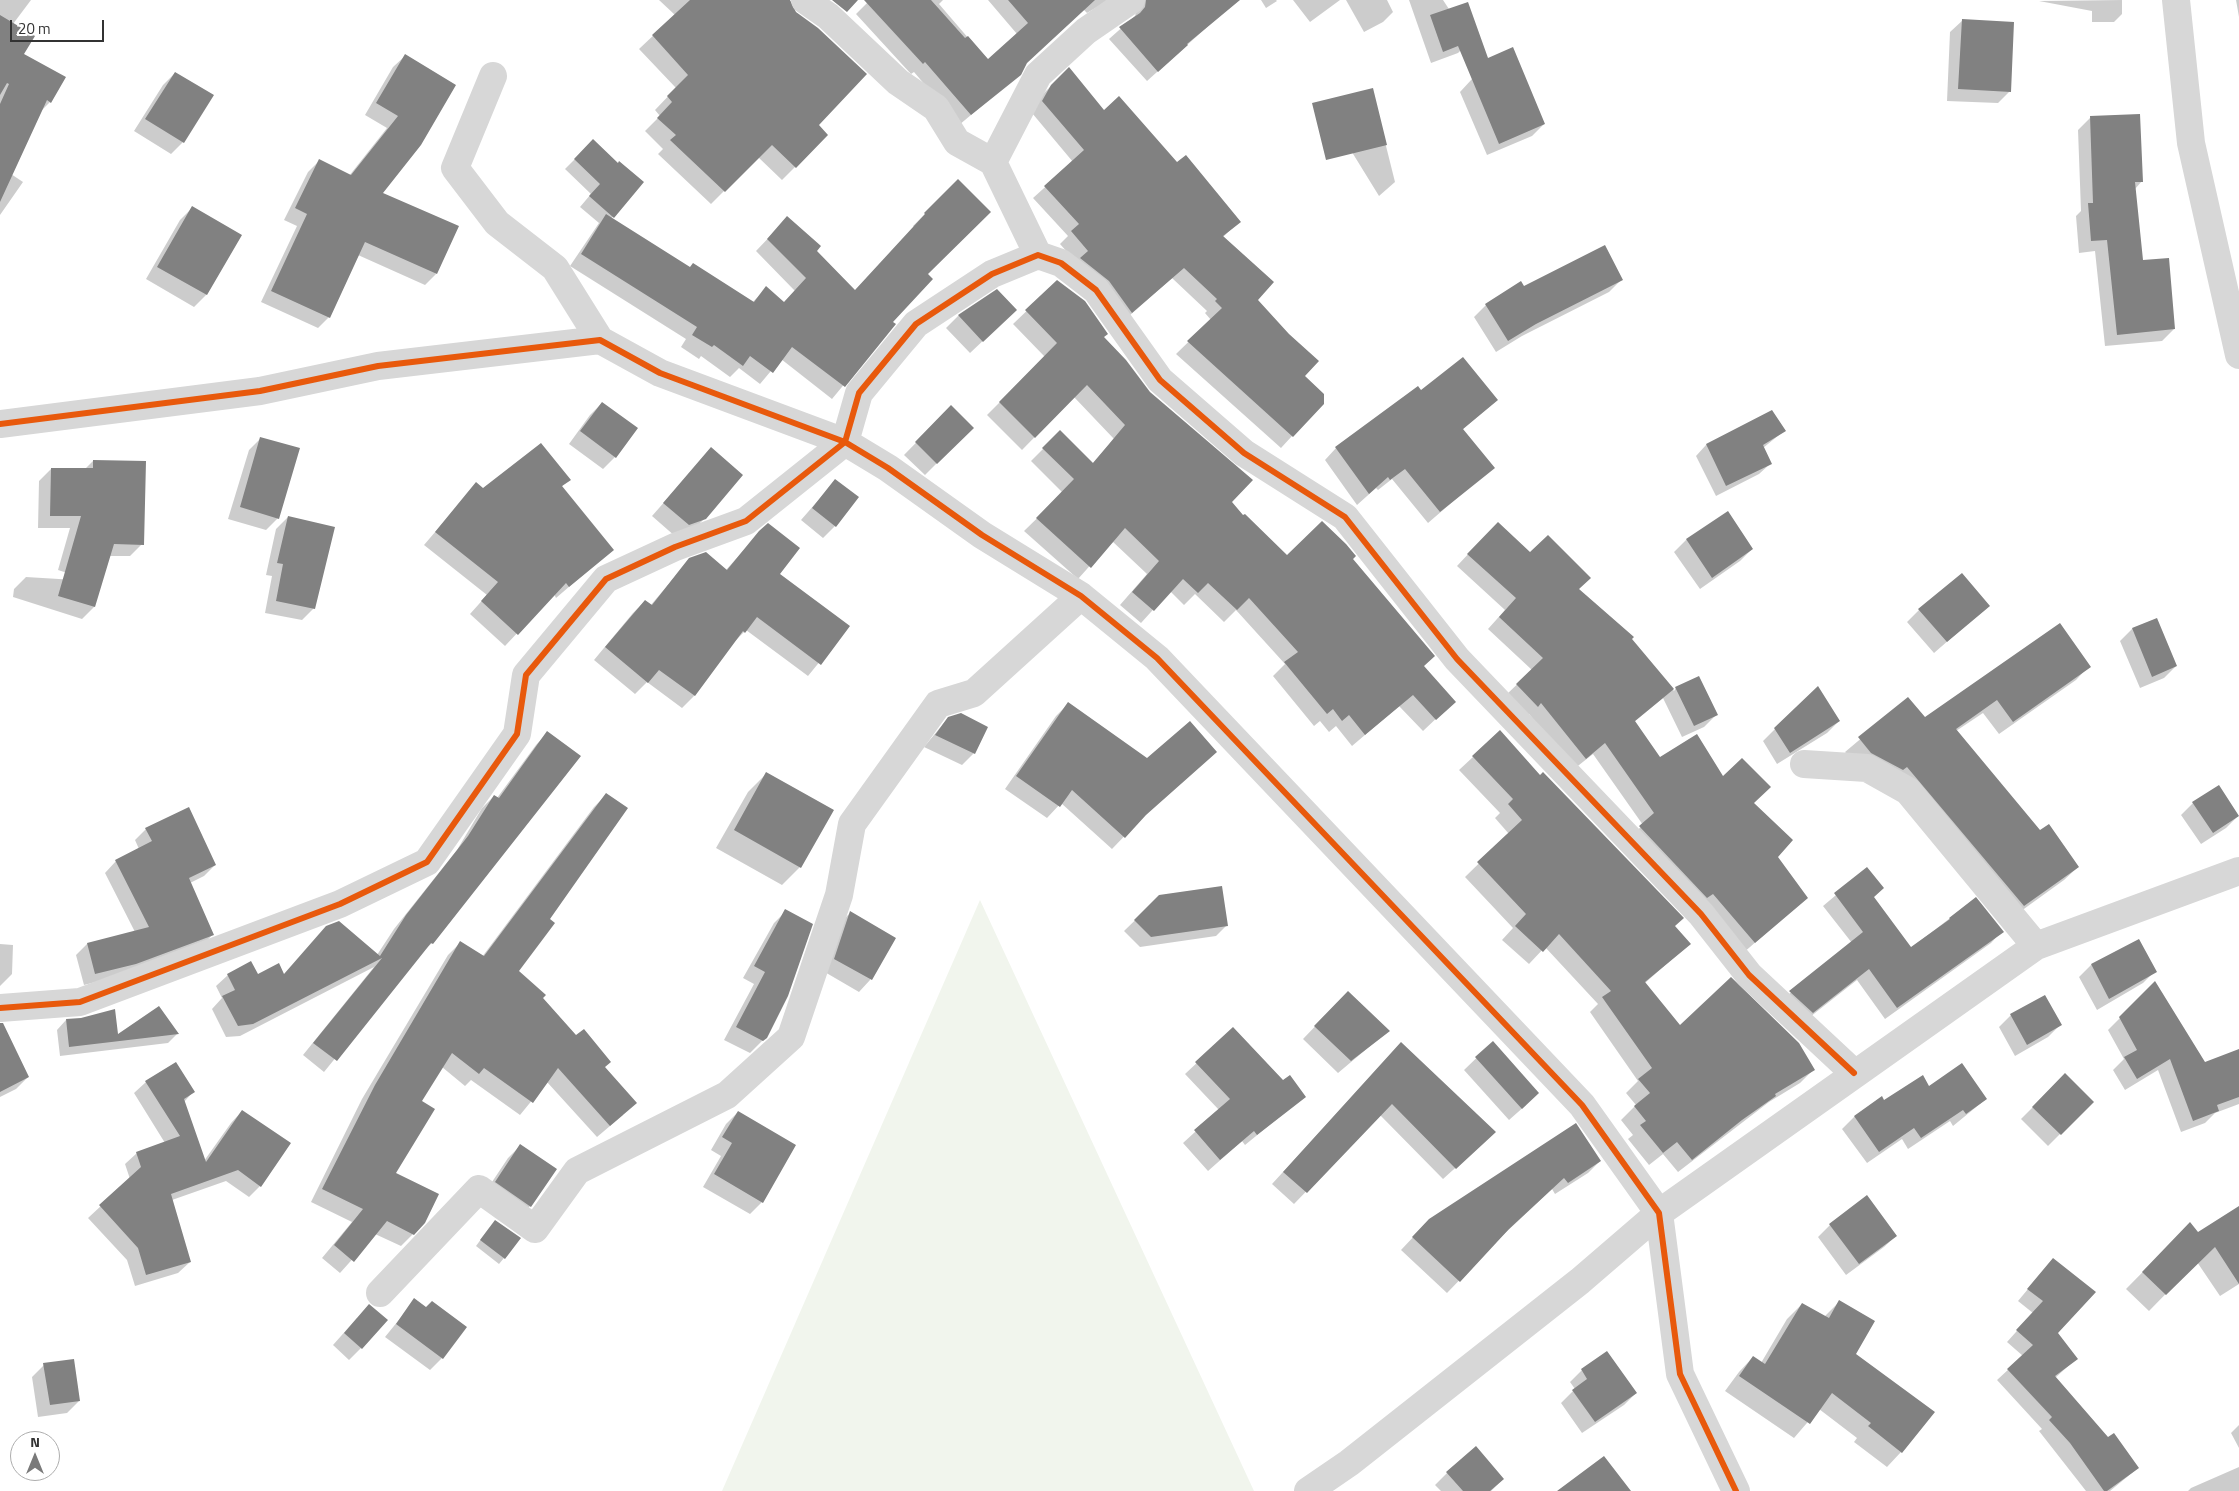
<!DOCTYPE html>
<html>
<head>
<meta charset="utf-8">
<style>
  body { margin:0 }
  #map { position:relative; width:2239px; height:1491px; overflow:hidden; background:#fff; font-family:"Titillium Web",sans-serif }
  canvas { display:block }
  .north { position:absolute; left:10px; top:1431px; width:50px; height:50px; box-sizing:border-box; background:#fff; border:1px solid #adadad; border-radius:50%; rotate:0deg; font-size:14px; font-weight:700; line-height:20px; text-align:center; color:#333 }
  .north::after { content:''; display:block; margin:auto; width:18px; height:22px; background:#7a7a7a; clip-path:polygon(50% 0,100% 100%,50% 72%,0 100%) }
  .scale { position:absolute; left:10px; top:20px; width:94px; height:22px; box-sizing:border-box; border:2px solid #333; border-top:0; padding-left:6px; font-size:15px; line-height:18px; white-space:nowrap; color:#333; -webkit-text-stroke:4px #fff; paint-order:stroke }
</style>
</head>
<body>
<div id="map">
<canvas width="2239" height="1491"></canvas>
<div class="north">N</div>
<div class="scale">20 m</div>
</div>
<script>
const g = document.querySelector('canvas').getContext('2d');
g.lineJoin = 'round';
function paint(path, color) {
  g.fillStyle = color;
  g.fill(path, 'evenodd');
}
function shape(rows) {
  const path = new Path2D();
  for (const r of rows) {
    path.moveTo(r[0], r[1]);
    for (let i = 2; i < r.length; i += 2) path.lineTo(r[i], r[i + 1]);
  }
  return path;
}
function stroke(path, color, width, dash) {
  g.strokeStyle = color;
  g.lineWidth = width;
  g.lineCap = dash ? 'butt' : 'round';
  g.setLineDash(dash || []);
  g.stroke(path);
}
const green = shape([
  [980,900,1254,1491,722,1491]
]);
const shadow = shape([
  [0,0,31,0,13,24,23,54,50,102,39,113,11,174,23,182,0,215],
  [659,0,766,0,817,126,827,135,782,180,758,157,711,204,658,154,663,149,645,131,660,116,655,110,676,88,639,49,675,15],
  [870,0,943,0,939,4,988,61,1017,34,988,0,1109,0,1087,13,1083,9,1025,64,1007,85,959,125,914,72,911,74,856,14],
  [1132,0,1215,0,1225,11,1147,81,1109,39,1135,16,1137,9],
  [1261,0,1276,0,1277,1,1266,8],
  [1293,0,1340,0,1310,22],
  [1346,0,1387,0,1393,12,1383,22,1364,32],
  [1409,0,1443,0,1470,41,1458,53,1431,63],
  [2122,0,2122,14,2114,22,2092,22,2092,11,2039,1],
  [2236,0,2239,0,2239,17],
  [1963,20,2010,91,1998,103,1947,101,1950,32],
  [405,56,455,85,381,193,436,274,425,285,358,255,329,317,318,328,261,302,297,226,284,220,308,172,319,161,349,176,387,128,365,115,393,67],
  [175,73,212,96,183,142,171,154,134,131,163,85],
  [1472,79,1544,124,1532,136,1487,155,1460,92],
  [1051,86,1104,111,1177,163,1239,222,1223,237,1256,300,1303,376,1292,436,1281,448,1176,354,1211,320,1205,313,1207,311,1172,278,1120,324,1077,263,1060,244,1068,236,1033,198,1073,162,1032,113,1039,98],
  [1372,90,1395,182,1379,196,1326,110],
  [2090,118,2142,181,2135,189,2142,262,2174,329,2162,341,2105,346,2095,251,2079,253,2076,216,2081,211,2078,130],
  [593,141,618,164,642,183,611,219,690,268,752,303,766,288,784,303,795,291,756,251,776,230,815,251,855,291,914,227,913,226,958,181,926,274,891,322,894,324,832,399,781,359,760,384,739,368,730,377,701,356,699,359,681,347,686,339,570,266,599,223,580,207,591,194,565,169],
  [192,208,240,235,206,295,194,307,146,279,180,220],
  [1621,280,1609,292,1522,336,1496,352,1474,317,1486,305,1523,287],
  [1057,282,1243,517,1287,557,1351,559,1423,667,1441,714,1423,731,1399,706,1352,746,1336,726,1329,732,1320,721,1314,726,1273,676,1285,664,1236,610,1224,622,1195,594,1184,605,1170,591,1141,623,1120,605,1147,574,1112,541,1078,579,1024,531,1063,493,1031,461,1060,432,1092,464,1114,439,1074,397,1022,450,987,415,1045,357,1013,324],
  [997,291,1003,322,970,353,946,328,958,316],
  [1421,392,1497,400,1462,430,1493,467,1428,523,1392,479,1378,490,1376,488,1357,505,1325,460,1336,448],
  [602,403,615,457,603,469,569,444,590,415],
  [951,407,972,428,925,475,904,455],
  [1772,411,1784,431,1763,448,1770,464,1759,474,1716,496,1696,456,1706,445],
  [261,438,278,518,266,530,228,519,249,450],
  [711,449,705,518,692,531,676,537,652,516],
  [93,461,142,544,130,556,109,556,94,607,82,619,13,597,14,589,26,577,92,581,58,570,70,528,38,528,39,481,51,469,85,469],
  [569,480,561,487,612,550,556,598,554,594,505,646,470,614,487,595,424,545,476,484,483,490],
  [835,481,835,526,823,538,801,520],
  [1727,513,1752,549,1740,561,1700,589,1674,552,1686,540],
  [288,517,314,608,302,620,265,613,272,576,266,575,276,529],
  [760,532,778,574,848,627,808,676,746,630,732,644,694,696,682,708,647,682,635,694,594,660,633,613,645,601,650,606,690,559,726,570],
  [1486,535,1530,554,1578,589,1630,639,1674,691,1676,688,1716,715,1704,727,1682,737,1663,698,1634,722,1660,758,1723,778,1753,803,1776,857,1806,898,1742,954,1628,839,1643,825,1593,754,1574,769,1529,714,1525,717,1505,696,1532,670,1488,629,1505,610,1457,566],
  [1988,606,1934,653,1907,622,1919,610],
  [2156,619,2176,666,2164,678,2140,688,2120,641,2132,629],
  [2089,666,2076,680,1999,734,1983,713,1956,731,2040,832,2078,867,2064,880,2010,919,1893,780,1858,767,1845,752,1908,699,1925,719],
  [1068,704,1138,822,1112,849,1061,803,1047,818,1005,789,1056,716],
  [948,718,974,753,962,765,924,747],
  [1839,721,1827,733,1777,764,1763,741,1775,729],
  [547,733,432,943,420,954,324,1072,303,1055,374,967,240,1036,226,1037,212,1009,222,998,216,986,228,975,284,975,377,955,394,929,457,850,482,808,494,796,497,798,536,745],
  [1473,757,1674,926,1689,944,1645,983,1680,1027,1814,1069,1800,1083,1769,1102,1678,1172,1663,1154,1649,1165,1628,1139,1633,1135,1621,1120,1636,1105,1626,1093,1638,1081,1590,1012,1598,1004,1545,947,1529,964,1502,940,1513,928,1465,877,1509,834,1495,818,1500,813,1459,770],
  [766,774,800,867,782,885,716,848,748,792],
  [606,795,548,919,517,971,604,1067,623,1115,597,1137,547,1082,520,1115,471,1080,465,1086,442,1067,420,1102,395,1174,424,1223,401,1246,375,1234,340,1273,322,1258,352,1222,311,1202,362,1099,448,955,460,943,482,957,594,807],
  [2193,803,2238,816,2226,828,2201,844,2181,815],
  [146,829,215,865,204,876,190,883,213,934,202,946,124,975,84,985,76,955,87,944,135,932,105,873,116,861,139,849,135,840],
  [1867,869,1873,898,1911,948,1975,899,2002,931,1991,943,1885,1019,1857,980,1801,1024,1778,1003,1852,943,1823,906],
  [1160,896,1227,925,1216,936,1140,947,1124,931],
  [786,911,766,1037,750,1053,724,1040,754,984,743,978,774,923],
  [850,913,895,939,870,980,859,992,823,971,838,925],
  [2139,940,2155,971,2143,983,2097,1010,2079,977,2091,965],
  [0,944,13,945,12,974,0,986],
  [2155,983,2205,1063,2239,1050,2239,1104,2215,1113,2205,1123,2181,1132,2158,1070,2125,1090,2113,1070,2124,1059,2108,1030],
  [1348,992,1388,1031,1338,1073,1303,1039],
  [2011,1015,2060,1025,2048,1037,2015,1056,1999,1027],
  [66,1020,117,1036,177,1034,168,1043,60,1056,57,1030],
  [1233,1029,1282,1082,1304,1097,1245,1145,1242,1141,1208,1171,1183,1143,1219,1110,1185,1074],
  [1492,1043,1526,1105,1509,1120,1464,1070],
  [1390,1055,1483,1143,1443,1179,1380,1115,1294,1204,1272,1184],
  [0,1058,28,1077,16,1089,0,1097],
  [2065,1075,2092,1102,2048,1146,2021,1119],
  [146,1082,193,1092,184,1102,204,1161,231,1123,242,1111,260,1186,249,1197,226,1181,172,1200,190,1262,178,1273,135,1286,127,1260,88,1218,130,1179,125,1164,137,1153,165,1143,134,1093],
  [1929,1087,1986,1099,1953,1126,1950,1121,1908,1149,1902,1139,1867,1163,1842,1129,1854,1117,1881,1098,1884,1102],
  [738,1112,762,1202,750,1214,703,1187,721,1156,711,1150,726,1124],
  [520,1146,530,1206,519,1218,484,1194,508,1158],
  [1600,1161,1588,1173,1555,1194,1552,1189,1502,1236,1447,1293,1401,1250,1417,1233],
  [2239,1207,2239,1284,2220,1296,2197,1262,2149,1311,2126,1289,2190,1224,2198,1234],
  [1830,1225,1896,1236,1884,1247,1846,1275,1818,1237],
  [490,1227,504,1258,499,1264,476,1246],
  [2053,1259,2056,1332,2076,1359,2055,1378,2108,1439,2138,1468,2110,1491,2086,1491,2039,1431,2042,1429,1997,1380,2023,1356,2007,1342,2033,1313,2018,1301],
  [415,1300,426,1308,442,1358,430,1370,385,1337],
  [1839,1302,1855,1354,1901,1452,1887,1467,1854,1442,1857,1438,1819,1409,1794,1438,1725,1391,1739,1372,1753,1357,1761,1363,1787,1319,1802,1304,1824,1317],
  [357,1318,361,1348,349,1360,333,1345],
  [1607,1352,1636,1393,1624,1405,1582,1433,1561,1403,1575,1389,1570,1382,1582,1370],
  [44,1365,79,1401,67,1413,38,1417,32,1377],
  [2239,1425,2239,1448,2231,1433],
  [2239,1467,2239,1491,2188,1491,2191,1488],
  [1447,1473,1503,1479,1491,1491,1441,1491,1435,1485]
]);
const building = shape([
  [690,0,790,0,796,12,818,28,867,74,819,125,828,135,796,168,772,145,725,192,670,140,676,135,657,118,672,102,667,96,688,75,652,35],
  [832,0,858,0,847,12],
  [864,0,931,0,965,38,968,36,988,59,1028,23,1008,0,1095,0,1027,63,1021,75,971,115,925,62,923,64],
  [1146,0,1240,0,1187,44,1188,45,1158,72,1119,27,1140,13,1145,7],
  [1468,2,1488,58,1513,47,1545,124,1499,144,1458,46,1443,52,1430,15],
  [0,15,35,36,24,54,66,77,51,103,47,100,0,202,0,104,9,84,7,83,0,95],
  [1962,19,2014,22,2011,92,1958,89],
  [405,54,456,85,421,145,383,193,459,226,437,274,365,242,330,318,271,291,307,214,295,208,319,159,351,175,398,116,376,103],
  [1069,67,1104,110,1119,96,1177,162,1186,155,1241,222,1223,236,1274,282,1258,300,1289,334,1319,361,1305,376,1324,394,1324,404,1293,437,1187,341,1222,308,1215,301,1217,299,1184,268,1132,313,1109,281,1080,258,1088,251,1071,231,1079,224,1044,186,1084,150,1042,101,1051,85],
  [175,72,214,95,184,143,145,119],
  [1373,88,1387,145,1326,160,1312,103],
  [2140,114,2143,182,2135,182,2143,260,2169,258,2175,329,2117,335,2107,240,2091,241,2088,203,2093,203,2090,116],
  [593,139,618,163,619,161,644,182,614,218,589,196,600,184,574,159],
  [958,179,991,212,928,274,933,279,893,322,896,324,845,387,792,347,773,373,750,356,743,366,714,345,712,347,692,335,697,327,581,254,606,214,690,267,693,263,754,302,766,286,784,302,806,278,767,239,787,216,821,246,817,251,855,290,925,214,924,213],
  [192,206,242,235,207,295,157,267],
  [1605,245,1623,280,1536,324,1508,341,1485,304,1521,281,1524,286],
  [1057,280,1085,301,1108,334,1104,337,1126,360,1150,392,1253,480,1232,502,1243,515,1245,514,1287,555,1322,521,1346,544,1356,556,1353,559,1435,656,1424,666,1456,702,1436,720,1413,695,1365,735,1349,715,1342,721,1333,709,1327,714,1284,662,1298,652,1249,598,1237,610,1208,583,1198,593,1183,579,1154,611,1132,592,1159,561,1125,528,1091,568,1036,518,1074,479,1042,448,1060,430,1093,463,1125,425,1087,385,1035,438,999,402,1057,343,1025,310],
  [997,289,1017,310,983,342,958,315],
  [1463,357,1498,400,1463,429,1495,468,1440,512,1405,469,1390,480,1388,477,1369,494,1335,447,1418,386,1421,390],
  [602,402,638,428,616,458,580,431],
  [951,405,974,428,937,464,915,442],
  [1772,410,1786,431,1763,445,1772,464,1726,486,1706,444],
  [260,437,300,448,279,519,240,507],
  [541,443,571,480,562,486,614,550,569,587,566,583,518,635,481,601,498,582,435,532,476,482,483,488],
  [711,447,743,475,706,519,689,525,663,503],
  [93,460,146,461,144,545,114,544,95,607,58,596,81,516,50,516,51,468,93,468],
  [835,479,859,497,836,527,812,508],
  [1728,511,1753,549,1712,578,1686,539],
  [288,516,335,527,315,609,276,601,283,564,277,563],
  [1498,522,1530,552,1548,535,1591,578,1579,589,1634,637,1632,639,1674,689,1635,721,1660,757,1697,734,1723,776,1742,758,1771,787,1754,803,1793,840,1778,857,1808,898,1755,943,1713,894,1707,898,1639,826,1654,813,1605,743,1586,759,1541,703,1538,707,1516,684,1543,658,1499,617,1516,598,1467,554],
  [768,523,800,548,780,574,850,626,821,665,757,617,745,633,743,631,695,696,659,670,648,683,605,647,645,600,652,605,689,558,706,552,727,570,759,531],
  [1962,573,1990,606,1947,642,1918,609],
  [2157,618,2177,666,2152,677,2132,628],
  [2060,623,2091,667,2013,722,1997,700,1956,729,2040,830,2049,824,2079,867,2024,906,1907,767,1903,770,1871,753,1858,737,1908,697,1925,717],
  [1699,676,1718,715,1694,726,1675,687],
  [1818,686,1840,721,1790,753,1774,728],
  [1068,702,1147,758,1190,721,1217,752,1146,815,1125,838,1072,790,1060,807,1016,776],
  [961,713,988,727,975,754,935,735,948,717],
  [1500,730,1540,775,1543,772,1684,918,1675,926,1691,944,1645,982,1680,1025,1731,977,1799,1043,1815,1070,1775,1094,1776,1096,1742,1120,1692,1160,1677,1142,1663,1153,1640,1125,1646,1121,1634,1106,1650,1093,1638,1079,1652,1068,1602,997,1611,991,1559,934,1543,952,1515,926,1526,914,1477,862,1522,820,1508,804,1513,799,1472,756],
  [547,731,581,756,433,944,431,943,337,1061,313,1043,382,958,253,1024,238,1026,222,996,235,990,227,974,251,961,258,974,279,963,284,974,326,926,339,921,380,956,406,915,468,836,494,795,499,798],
  [766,772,834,810,801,868,734,830],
  [2219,785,2239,816,2213,833,2192,802],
  [606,793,628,808,550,919,555,923,519,971,546,995,543,998,576,1035,584,1029,611,1062,605,1067,637,1103,610,1126,558,1068,533,1103,484,1068,479,1074,452,1053,422,1101,435,1109,396,1173,439,1194,425,1223,414,1235,387,1221,354,1262,334,1245,363,1209,322,1189,375,1085,460,941,484,956],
  [189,807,216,865,189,878,214,935,136,964,95,974,87,943,149,927,115,860,152,841,145,828],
  [1867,867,1884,888,1874,897,1911,947,1950,919,1949,918,1976,897,2004,932,1897,1008,1869,969,1813,1013,1789,991,1863,932,1834,893],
  [1222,886,1228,926,1151,937,1134,920,1159,895],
  [785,909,813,924,788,996,767,1038,763,1041,736,1027,765,972,754,966],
  [850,911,896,938,872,980,834,959],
  [2139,939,2157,972,2109,999,2091,964],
  [2155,981,2205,1062,2239,1049,2239,1097,2217,1105,2219,1111,2193,1121,2170,1059,2137,1079,2124,1057,2137,1050,2119,1017],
  [1348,991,1390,1031,1351,1061,1314,1026],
  [2045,995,2062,1025,2027,1045,2010,1014],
  [159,1006,179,1034,69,1047,66,1019,81,1018,115,1009,118,1034],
  [0,1023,3,1023,29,1077,0,1092],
  [1233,1027,1283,1080,1290,1075,1306,1097,1257,1135,1254,1131,1220,1160,1194,1130,1230,1099,1195,1062],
  [1493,1041,1539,1093,1522,1109,1475,1057],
  [1401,1042,1496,1132,1456,1169,1392,1104,1307,1193,1283,1172],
  [176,1062,195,1092,184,1099,206,1162,242,1110,291,1143,261,1187,238,1170,171,1194,191,1262,146,1275,138,1248,99,1205,141,1167,136,1152,180,1136,145,1081],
  [1962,1063,1987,1099,1966,1114,1963,1110,1921,1138,1914,1128,1879,1152,1854,1116,1882,1096,1884,1100,1923,1075,1929,1086],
  [2065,1073,2094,1102,2061,1135,2032,1107],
  [738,1111,796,1145,763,1203,714,1174,732,1143,722,1137],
  [1576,1123,1601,1161,1568,1183,1564,1178,1509,1229,1460,1282,1412,1237,1429,1219],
  [520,1144,557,1169,531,1207,495,1182],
  [1867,1195,1897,1236,1859,1264,1829,1224],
  [2239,1206,2239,1284,2215,1247,2166,1295,2142,1272,2190,1222,2198,1232],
  [495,1220,521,1238,505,1259,480,1240],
  [2053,1258,2096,1292,2058,1333,2078,1359,2055,1376,2108,1437,2114,1433,2139,1468,2107,1491,2104,1491,2070,1443,2049,1420,2052,1417,2007,1369,2033,1345,2016,1330,2043,1301,2027,1289],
  [414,1298,426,1307,432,1301,467,1327,443,1359,396,1324],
  [1839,1300,1875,1321,1856,1354,1935,1412,1902,1453,1868,1426,1871,1423,1832,1393,1810,1424,1739,1376,1753,1356,1765,1364,1802,1303,1829,1318],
  [369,1304,388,1320,362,1349,344,1333],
  [1607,1351,1637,1393,1595,1422,1572,1390,1587,1379,1581,1369],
  [74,1359,80,1401,50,1405,43,1363],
  [1476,1446,1504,1479,1490,1491,1463,1491,1446,1472],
  [1604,1456,1631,1491,1557,1491]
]);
const street = shape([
  [805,0,828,16,898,82,936,108,957,142,993,162,1038,255],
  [2176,0,2191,143,2239,355],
  [493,76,455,168,497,223,555,268,600,340],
  [993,162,1038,75,1086,31,1131,0],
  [0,424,260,391,378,366,600,340,660,373,845,442,888,468,982,535,1081,596,1157,658,1582,1105,1659,1213,1680,1374,1736,1491],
  [1804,764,1867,768,1908,791,2036,946],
  [0,1008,80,1002,340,904,427,862,517,734,526,675,606,579,675,547,746,521,845,442,859,393,916,324,992,274,1038,255,1061,263,1096,290,1160,380,1244,453,1345,517,1457,659,1701,914,1749,975,1854,1073],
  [380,1293,479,1189,535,1229,577,1171,727,1095,791,1037,839,895,852,824,938,704,974,693,1081,596],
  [1308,1491,1349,1463,1580,1281,1659,1213,2036,946,2239,871]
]);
const cycleway = shape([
  [0,424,260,391,378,366,600,340,660,373,845,442,888,468,982,535,1081,596,1157,658,1582,1105,1659,1213,1680,1374,1736,1491],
  [0,1008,80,1002,340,904,427,862,517,734,526,675,606,579,675,547,746,521,845,442,859,393,916,324,992,274,1038,255,1061,263,1096,290,1160,380,1244,453,1345,517,1457,659,1701,914,1749,975,1854,1073]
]);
paint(green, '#f1f5ed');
paint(shadow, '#0003');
paint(building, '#818181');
stroke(street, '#d7d7d7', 28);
stroke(cycleway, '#e8590c', 6);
</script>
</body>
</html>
